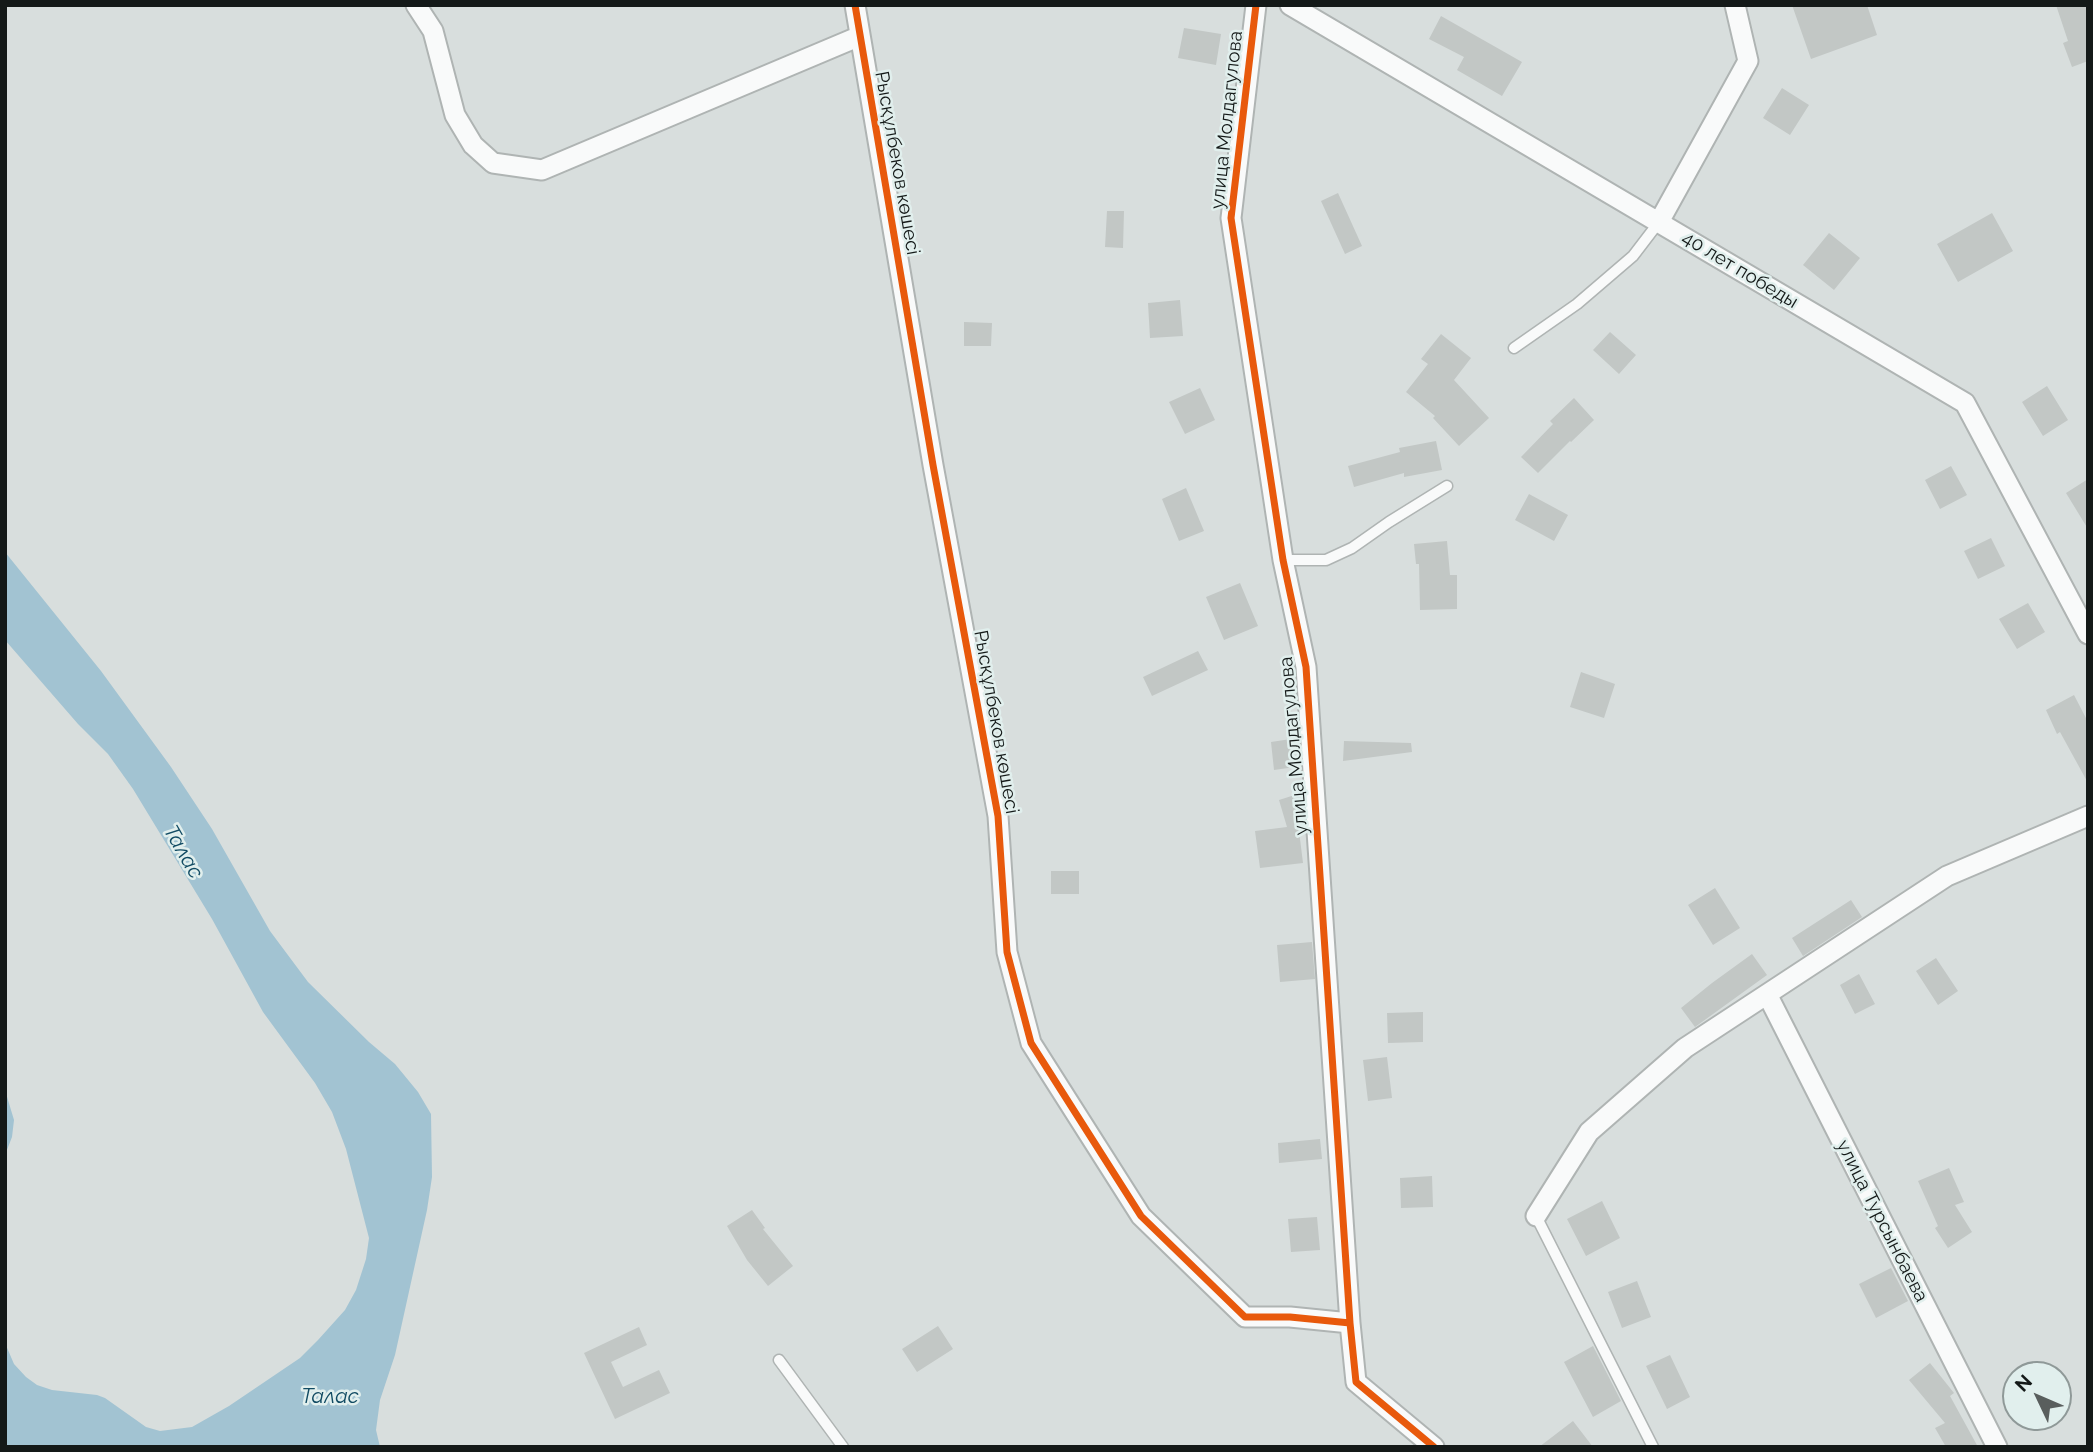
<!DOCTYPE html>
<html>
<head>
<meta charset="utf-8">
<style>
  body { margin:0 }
  #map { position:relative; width:2093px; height:1452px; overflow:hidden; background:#d8dedd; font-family:Raleway,sans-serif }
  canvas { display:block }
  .frame { position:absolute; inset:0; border:7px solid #141918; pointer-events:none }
  .north { position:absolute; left:2002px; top:1361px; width:70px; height:70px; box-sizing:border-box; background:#e1efed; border:2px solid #8f9998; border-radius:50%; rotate:314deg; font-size:19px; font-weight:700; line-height:28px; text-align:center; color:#141918 }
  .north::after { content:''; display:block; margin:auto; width:24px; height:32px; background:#595e5d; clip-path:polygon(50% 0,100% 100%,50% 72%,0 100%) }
</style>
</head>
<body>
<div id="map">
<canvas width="2093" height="1452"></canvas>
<div class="frame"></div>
<div class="north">N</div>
</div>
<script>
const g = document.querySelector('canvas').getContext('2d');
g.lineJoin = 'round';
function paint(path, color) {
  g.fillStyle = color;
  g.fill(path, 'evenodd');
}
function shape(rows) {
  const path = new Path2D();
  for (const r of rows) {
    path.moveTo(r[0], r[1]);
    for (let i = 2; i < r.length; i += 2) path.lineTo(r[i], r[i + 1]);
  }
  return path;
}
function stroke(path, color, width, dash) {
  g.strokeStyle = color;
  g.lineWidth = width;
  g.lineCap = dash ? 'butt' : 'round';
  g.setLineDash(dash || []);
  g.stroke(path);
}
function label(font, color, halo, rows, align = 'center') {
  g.font = font + ' Raleway,sans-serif';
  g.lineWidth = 5;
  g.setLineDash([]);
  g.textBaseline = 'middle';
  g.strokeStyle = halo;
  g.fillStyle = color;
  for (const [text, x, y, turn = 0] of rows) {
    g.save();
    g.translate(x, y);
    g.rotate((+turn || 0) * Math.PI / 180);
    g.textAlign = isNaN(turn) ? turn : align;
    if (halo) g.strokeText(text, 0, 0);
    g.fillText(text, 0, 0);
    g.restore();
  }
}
const water = shape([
  [5,552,101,671,171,767,212,829,270,931,308,982,369,1042,395,1064,418,1092,431,1114,432,1177,427,1210,395,1355,380,1400,376,1430,380,1447,5,1447,5,1343,14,1364,26,1377,37,1385,52,1390,97,1395,105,1398,146,1427,160,1431,192,1427,229,1406,300,1358,318,1340,345,1310,356,1290,366,1259,369,1238,346,1149,332,1112,315,1083,263,1012,212,919,133,789,108,754,78,724,5,640],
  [5,1090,14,1120,12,1137,5,1155]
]);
const building = shape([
  [1792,5,1867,5,1877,35,1811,59],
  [2056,5,2088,5,2088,61,2072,67,2063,43,2068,41],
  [1441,16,1522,62,1502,96,1457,70,1464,57,1429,39],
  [1184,28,1221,34,1216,65,1178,58],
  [1782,88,1809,105,1790,135,1763,118],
  [1338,193,1362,246,1345,254,1321,201],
  [1107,211,1124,211,1123,248,1105,247],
  [1992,213,2013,251,1958,282,1937,244],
  [1829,233,1860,258,1834,290,1803,265],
  [1180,300,1183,336,1150,338,1148,303],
  [964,322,992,323,991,346,964,346],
  [1610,332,1636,355,1619,374,1593,350],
  [1441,334,1471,358,1454,380,1489,418,1459,446,1433,418,1435,416,1406,392,1428,364,1421,359],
  [2047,386,2068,420,2043,436,2022,402],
  [1200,388,1215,420,1185,434,1169,402],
  [1574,398,1594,420,1571,442,1570,441,1538,473,1521,457,1553,424,1550,421],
  [1436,441,1442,470,1404,477,1404,473,1354,487,1348,466,1400,452,1399,448],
  [1951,466,1967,495,1940,509,1925,480],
  [2088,479,2088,529,2066,493],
  [1186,488,1204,531,1179,541,1162,499],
  [1529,494,1568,515,1554,541,1515,520],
  [1991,538,2005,566,1978,579,1964,551],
  [1447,541,1450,575,1457,575,1457,609,1420,610,1419,564,1416,564,1414,544],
  [1240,583,1258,626,1224,640,1206,597],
  [2028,603,2045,632,2017,649,1999,619],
  [1198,651,1208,670,1152,696,1143,677],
  [1581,672,1615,684,1604,718,1570,707],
  [2074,695,2088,722,2088,783,2060,732,2057,734,2046,710],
  [1291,739,1295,767,1274,770,1271,742],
  [1344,741,1411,743,1412,752,1343,761],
  [1301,793,1304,813,1297,815,1303,863,1260,868,1255,831,1287,827,1279,800],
  [1051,871,1079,871,1079,894,1051,894],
  [1715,888,1740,928,1713,945,1688,905],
  [1851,900,1862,917,1803,956,1792,938],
  [1312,942,1315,979,1280,982,1277,945],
  [1752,954,1767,975,1695,1027,1681,1008,1712,983],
  [1936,958,1958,991,1938,1005,1916,971],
  [1859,974,1875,1004,1855,1014,1840,985],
  [1423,1012,1423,1042,1388,1043,1387,1013],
  [1387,1057,1392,1098,1368,1101,1363,1060],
  [1320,1139,1322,1159,1279,1163,1278,1143],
  [1949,1168,1964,1202,1955,1205,1972,1232,1948,1248,1935,1228,1938,1226,1918,1181],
  [1432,1176,1433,1207,1401,1208,1400,1178],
  [1602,1201,1620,1238,1586,1256,1567,1219],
  [752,1210,765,1228,763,1229,793,1266,768,1286,747,1260,727,1226],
  [1317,1217,1320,1250,1291,1252,1288,1219],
  [1891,1268,1908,1301,1876,1318,1859,1284],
  [1637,1281,1651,1317,1622,1328,1608,1292],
  [938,1326,953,1349,917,1372,902,1349],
  [639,1327,647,1345,611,1362,623,1387,659,1370,670,1393,615,1419,584,1353],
  [1593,1346,1621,1401,1593,1417,1564,1362],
  [1670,1355,1690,1397,1667,1409,1646,1366],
  [1930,1363,1954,1393,1950,1396,1978,1447,1946,1447,1935,1428,1945,1423,1909,1380],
  [1573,1421,1593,1447,1539,1447]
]);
const lane = shape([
  [1514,348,1577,304,1633,256,1659,222],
  [1283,560,1326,560,1352,548,1389,522,1447,486],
  [1536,1216,1653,1447],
  [779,1360,843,1447]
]);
const street = shape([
  [416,5,433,31,455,115,473,145,493,163,542,170,860,36],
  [855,5,933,465,998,816,1007,952,1031,1043,1141,1216,1245,1317,1290,1317,1350,1323,1356,1382,1434,1447],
  [1256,5,1231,218,1283,560,1306,667,1350,1323],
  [1290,5,1965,403,2088,634],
  [1659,222,1748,61,1735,5],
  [1768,996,1997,1447],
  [1536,1216,1589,1132,1685,1048,1947,876,2088,816]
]);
const cycleway = shape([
  [855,5,933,465,998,816,1007,952,1031,1043,1141,1216,1245,1317,1290,1317,1350,1323,1356,1382,1434,1447],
  [1256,5,1231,218,1283,560,1306,667,1350,1323]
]);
const streetNames = [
  ["улица Молдагулова",1227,120,-84],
  ["Рысқұлбеков көшесі",897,163,80],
  ["40 лет победы",1740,270,31],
  ["Рысқұлбеков көшесі",996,722,80],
  ["улица Молдагулова",1294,746,-95],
  ["улица Турсынбаева",1882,1221,63]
];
const waterNames = [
  ["Талас",183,852,60],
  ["Талас",330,1397]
];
paint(water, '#a2c3d2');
paint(building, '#c2c7c5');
stroke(lane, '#afb4b3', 13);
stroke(street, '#afb4b3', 23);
stroke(lane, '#f9fafa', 10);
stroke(street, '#f9fafa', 19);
stroke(cycleway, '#e8590c', 7);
label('19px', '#141918', '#e1efed', streetNames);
label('italic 21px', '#114b63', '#e1efed', waterNames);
</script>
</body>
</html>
